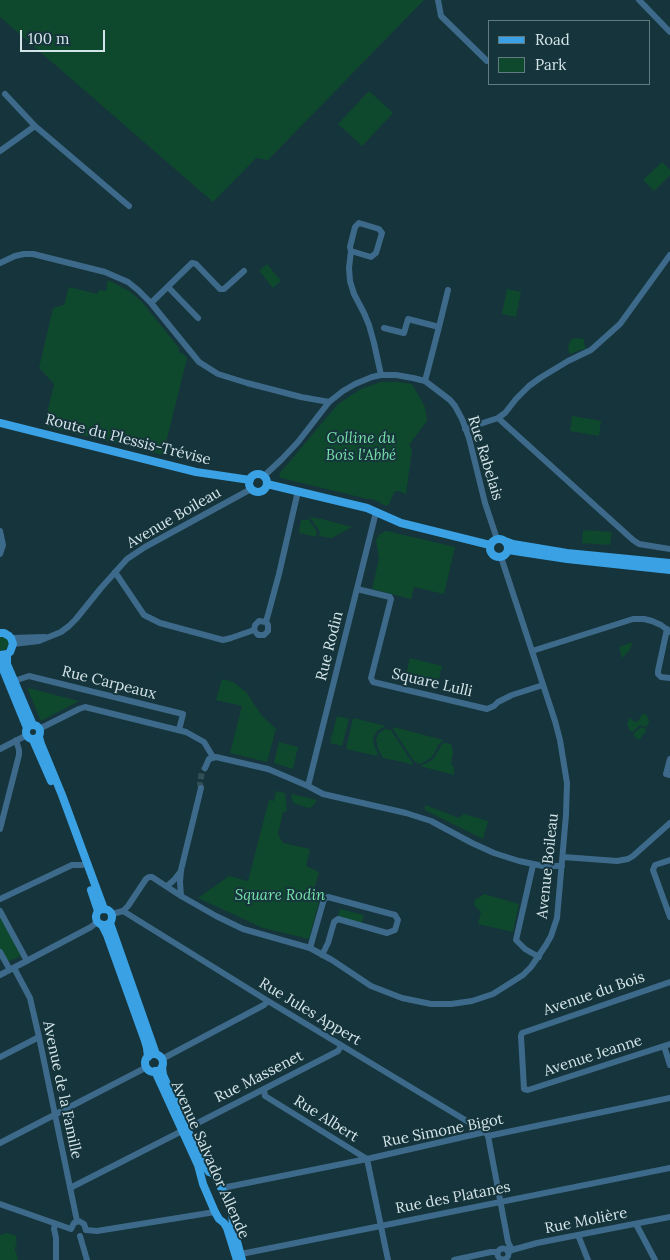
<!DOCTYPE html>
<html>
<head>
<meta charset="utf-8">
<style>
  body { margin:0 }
  #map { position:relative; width:670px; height:1260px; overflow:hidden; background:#16343b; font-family:Lora,serif }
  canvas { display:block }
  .legend { position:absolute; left:488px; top:20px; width:162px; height:65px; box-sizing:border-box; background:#16343b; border:1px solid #627b81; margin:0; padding:6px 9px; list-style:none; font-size:15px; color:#d4e5e9 }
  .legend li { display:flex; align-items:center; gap:10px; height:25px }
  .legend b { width:25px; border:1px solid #627b81 }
  .scale { position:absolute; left:20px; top:30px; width:85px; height:22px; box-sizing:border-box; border:2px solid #d4e5e9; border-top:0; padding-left:6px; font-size:15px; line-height:18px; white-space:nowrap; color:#d4e5e9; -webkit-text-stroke:4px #16343b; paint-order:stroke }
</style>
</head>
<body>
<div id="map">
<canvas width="670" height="1260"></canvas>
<ul class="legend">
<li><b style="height:6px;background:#3aa2e4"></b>Road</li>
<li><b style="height:14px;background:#0e492e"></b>Park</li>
</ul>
<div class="scale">100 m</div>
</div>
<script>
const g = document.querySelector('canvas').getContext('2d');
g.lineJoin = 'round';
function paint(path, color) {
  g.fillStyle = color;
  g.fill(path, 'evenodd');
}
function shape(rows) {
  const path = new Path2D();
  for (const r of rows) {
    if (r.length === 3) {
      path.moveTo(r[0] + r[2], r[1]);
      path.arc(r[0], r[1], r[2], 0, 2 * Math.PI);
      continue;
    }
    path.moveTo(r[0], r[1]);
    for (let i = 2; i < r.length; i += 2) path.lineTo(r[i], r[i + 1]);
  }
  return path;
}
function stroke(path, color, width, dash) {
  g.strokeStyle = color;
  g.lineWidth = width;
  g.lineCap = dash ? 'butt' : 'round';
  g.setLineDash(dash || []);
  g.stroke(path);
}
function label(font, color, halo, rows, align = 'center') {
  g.font = font + ' Lora,serif';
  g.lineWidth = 4;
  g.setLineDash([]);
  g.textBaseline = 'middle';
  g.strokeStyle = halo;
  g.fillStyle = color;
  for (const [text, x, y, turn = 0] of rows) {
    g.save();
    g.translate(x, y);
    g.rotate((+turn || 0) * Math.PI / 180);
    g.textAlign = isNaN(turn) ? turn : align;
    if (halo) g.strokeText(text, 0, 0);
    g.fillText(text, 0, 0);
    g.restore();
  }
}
const green = shape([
  [0,0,424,0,268,160,256,158,213,202,0,17],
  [369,91,393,113,362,146,338,124],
  [662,162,670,170,670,175,654,191,643,180],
  [267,264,281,281,273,288,259,271],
  [108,280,129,291,142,302,179,348,179,352,183,354,187,358,163,455,44,426,54,384,39,368,53,308,64,305,69,287,97,294,99,290,106,291],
  [507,289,521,292,516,317,502,314],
  [576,338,584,339,584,344,586,348,570,354,568,349,569,343,572,339],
  [381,382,399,382,412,384,425,407,427,421,409,445,412,449,406,494,398,491,394,492,389,504,386,506,373,499,368,499,281,478,279,476,280,473,338,404,361,389],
  [572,416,601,421,599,436,570,431],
  [307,517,317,532,316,537,299,533,301,520,307,520],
  [310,517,321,519,322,519,352,527,332,538,319,536,320,532],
  [583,530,612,532,610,545,582,543],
  [385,531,387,531,455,547,444,594,414,587,411,599,372,589,379,559,376,540,378,536],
  [3,636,8,640,9,645,6,649,1,651,0,650,0,637],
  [633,642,629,651,622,658,619,647],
  [410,658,442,666,438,683,406,675],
  [222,679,233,682,246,692,262,716,276,729,267,762,230,753,242,706,216,700],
  [28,688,79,701,41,721,28,690],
  [645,713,648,718,649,723,646,727,640,725,632,732,629,729,627,724,630,717,632,720,636,722,638,721,641,716],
  [337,716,349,719,342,746,330,743],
  [353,718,386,726,378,730,373,738,374,745,378,754,377,756,346,749],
  [394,727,443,740,443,741,438,745,434,754,431,758,422,763,418,764,413,760,393,729],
  [641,727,645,728,646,731,640,739,637,739,634,736,634,733],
  [385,729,391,730,393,733,413,764,413,765,403,762,383,758,378,749,376,739,379,733],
  [279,742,298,747,293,769,274,763],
  [445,743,451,744,452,747,453,753,451,763,454,768,454,775,420,766,429,762,434,758,442,744],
  [276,791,285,793,287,811,283,812,278,834,283,843,310,849,306,866,319,872,314,889,321,894,309,939,263,928,198,898,229,876,248,881,269,800,274,801],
  [291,794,317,800,312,807,309,808,293,803],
  [425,805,459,818,464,814,488,821,483,839,425,810],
  [484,894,519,904,513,932,478,924,481,912,475,906,474,903,475,900],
  [340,909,364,915,362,923,338,917],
  [0,915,21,956,7,962,0,950],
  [8,1233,16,1236,17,1242,15,1244,17,1246,15,1247,15,1251,17,1252,16,1255,17,1256,18,1260,0,1260,0,1235]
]);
const minorTunnel = shape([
  [201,788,200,783,202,771,205,768]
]);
const minor = shape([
  [438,0,441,16,487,61],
  [639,0,670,32],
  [5,94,35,126,129,206],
  [0,151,35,126],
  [351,251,371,257,376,253,382,233,379,229,359,223,355,227,350,247,351,251,349,268,350,281,354,294,364,313,369,325,374,343,381,375],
  [0,263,15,256,24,254,33,254,105,272,128,282,138,290,151,303,199,362,218,374,247,383,301,397,329,402],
  [168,287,198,318],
  [151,303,192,263,196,264,220,289,224,289,244,271],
  [384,328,404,333,408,319,439,327,448,290],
  [425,381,439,327],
  [498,418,633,540,639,544,670,549],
  [465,429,498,418,505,413,516,399,529,386,540,378,568,361,591,350,620,324,670,255],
  [264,476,282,459,298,442,329,402,343,391,355,384,372,377,381,375,396,375,413,378,425,381,437,390,450,400,455,406,462,419,469,438,485,503,497,539],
  [0,531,3,545,0,554],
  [115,572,144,615,160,623,223,640,231,638,254,630],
  [357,589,390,597,391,599,371,678,373,682,487,709,494,706,498,702,512,695,543,685],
  [266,622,259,621,255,625,254,630,258,635,264,635,268,631,268,625,266,622,279,574,298,491],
  [667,629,658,671,658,674,661,677,670,678],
  [11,638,45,637],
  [13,644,39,641,61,632,69,626,76,619,101,588,127,559,145,547,251,489],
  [532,651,633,619,644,619,652,621,661,625,670,632],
  [14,681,29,676,183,714,179,730],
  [39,729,79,709,85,707,186,732,204,742,213,757],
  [0,749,27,735],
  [670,759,666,774,670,775],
  [205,768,209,759,216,757,268,769,308,786,323,794,406,813,431,821,472,843,494,853,519,861,543,866,562,866],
  [308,786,376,512],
  [0,829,19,755,19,750,16,740],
  [563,857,617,861,628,859,633,856,670,823],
  [670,860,655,865,653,870,670,917],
  [533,865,516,940,525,949,539,957],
  [167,886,174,880,181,871],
  [181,896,180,882,181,870,201,788],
  [0,899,72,865,82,865],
  [0,911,27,961],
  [123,911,268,1001,485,1132,488,1136],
  [112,914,123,911,128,906,146,879,149,877,152,877,181,896,216,916,243,929,310,948,332,960,371,986,402,998,431,1004,451,1004,472,1001,493,994,523,975,531,967,546,945,551,936,557,918,566,815,567,783,560,740,555,721,501,557],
  [310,948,324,899,328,897,395,915,398,920,395,930,387,933,338,919,334,922,328,943,322,955],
  [0,952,10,970],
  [14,968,30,998,39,1037,77,1221],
  [0,975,91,927,97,922],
  [670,982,522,1033,521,1036,524,1089,528,1090,670,1044],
  [664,1046,670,1065],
  [0,1057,39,1037],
  [162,1059,264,1005,268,1001],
  [264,1090,265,1096,367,1159,388,1260],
  [186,1129,338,1051,341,1046],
  [488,1136,670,1098],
  [488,1136,508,1242,512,1250],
  [0,1143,147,1067],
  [70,1188,182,1131],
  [222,1188,367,1159,485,1132],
  [0,1204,71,1229],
  [55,1224,54,1229,56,1238,56,1260],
  [636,1224,655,1260],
  [71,1229,74,1223,79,1221,84,1224,86,1230],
  [86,1230,97,1231,215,1212],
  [578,1235,588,1260],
  [80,1236,87,1260],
  [503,1254,5.5],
  [508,1252,512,1250,537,1243,670,1217],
  [241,1254,670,1168],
  [454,1260,491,1252,497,1252]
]);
const major = shape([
  [0,423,196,472,250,480],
  [258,483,9],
  [267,484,367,508,401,523,490,545],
  [499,548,9],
  [505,541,513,544,567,553,670,563],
  [508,550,567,559,670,570],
  [0,633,4,633,9,636,11,638,13,644,10,652,7,654,0,655],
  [7,654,7,664,33,725],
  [0,662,27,728],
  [33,732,7],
  [39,737,41,744,62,795,104,909],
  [33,740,51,781],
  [91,890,98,911],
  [104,917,8],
  [110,923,156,1054],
  [102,925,107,935,145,1041,147,1048,148,1057],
  [154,1063,9],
  [162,1067,163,1075,192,1140,205,1166,209,1172,213,1173,216,1178,228,1201,232,1212,233,1226,242,1260],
  [155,1071,198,1165,203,1184,215,1212,219,1219,224,1223,227,1228,237,1260]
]);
const parkNames = [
  ["Colline du",361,439],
  ["Bois l'Abbé",361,456],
  ["Square Rodin",280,896]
];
const streetNames = [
  ["Route du Plessis-Trévise",128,440,14],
  ["Rue Rabelais",485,458,73],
  ["Avenue Boileau",174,518,-30],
  ["Rue Rodin",330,646,-76],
  ["Rue Carpeaux",109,683,14],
  ["Square Lulli",432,683,13],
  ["Avenue Boileau",548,866,-84],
  ["Avenue du Bois",594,994,-19],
  ["Rue Jules Appert",310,1012,31],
  ["Avenue Jeanne",593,1056,-18],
  ["Rue Massenet",259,1077,-27],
  ["Avenue de la Famille",62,1090,78],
  ["Rue Albert",326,1119,32],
  ["Rue Simone Bigot",443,1131,-11],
  ["Avenue Salvador Allende",210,1160,66],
  ["Rue des Platanes",453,1198,-11],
  ["Rue Molière",586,1221,-11]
];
paint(green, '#0e492e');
stroke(minorTunnel, '#324f55', 6, [6, 3]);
stroke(minor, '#3d6a8a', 6);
stroke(major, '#3aa2e4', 8);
label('italic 15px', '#76e1a8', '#16343b', parkNames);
label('15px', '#d4e5e9', '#16343b', streetNames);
</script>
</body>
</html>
